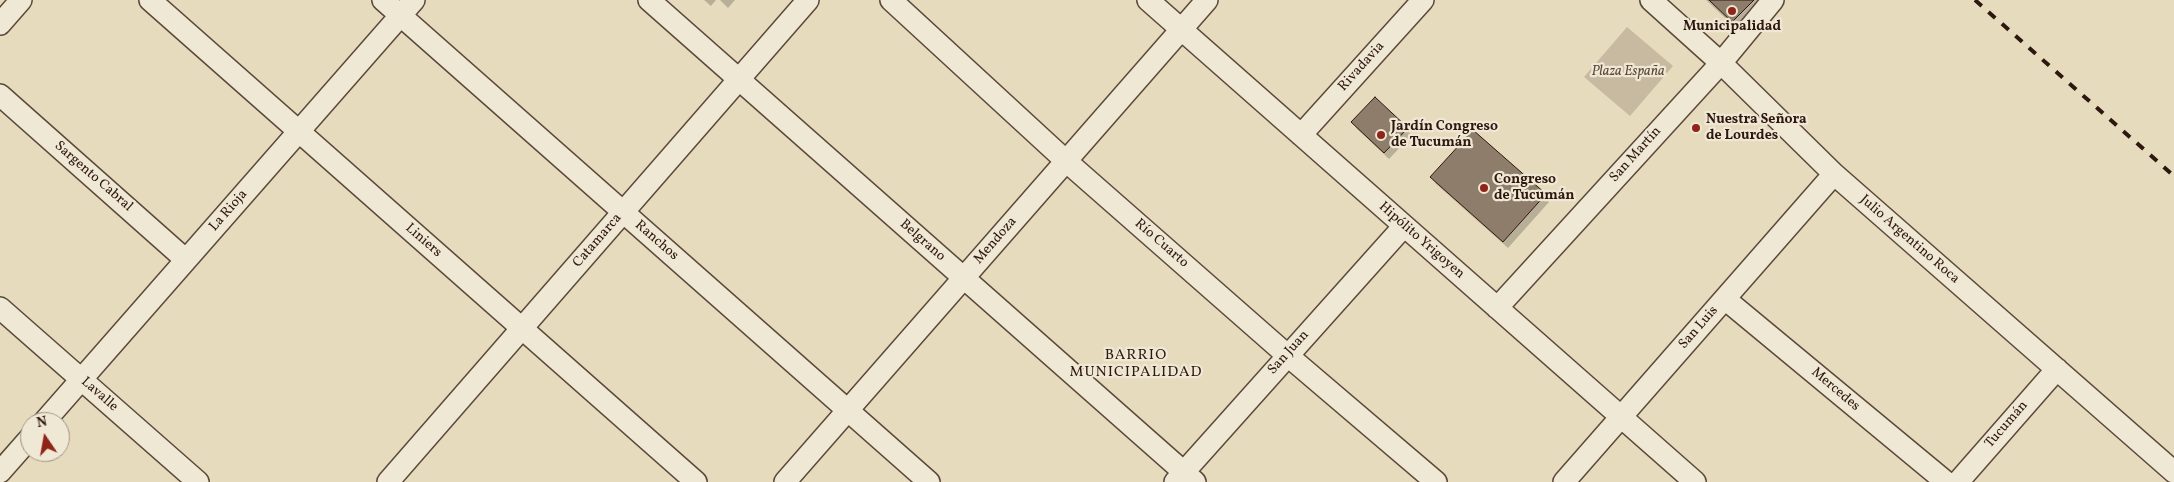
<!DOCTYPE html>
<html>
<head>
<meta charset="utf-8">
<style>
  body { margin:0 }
  #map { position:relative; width:2174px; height:482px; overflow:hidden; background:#e7dbbe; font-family:Vollkorn,serif }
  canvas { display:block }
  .north { position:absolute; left:20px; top:412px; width:50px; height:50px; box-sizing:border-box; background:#efe8d5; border:1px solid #a29485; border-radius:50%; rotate:348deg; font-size:14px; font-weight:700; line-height:20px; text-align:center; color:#2e170e }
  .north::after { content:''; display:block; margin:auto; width:18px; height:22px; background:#8f2418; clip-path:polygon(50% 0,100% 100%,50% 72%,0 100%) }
</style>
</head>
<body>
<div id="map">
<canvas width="2174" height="482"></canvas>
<div class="north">N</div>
</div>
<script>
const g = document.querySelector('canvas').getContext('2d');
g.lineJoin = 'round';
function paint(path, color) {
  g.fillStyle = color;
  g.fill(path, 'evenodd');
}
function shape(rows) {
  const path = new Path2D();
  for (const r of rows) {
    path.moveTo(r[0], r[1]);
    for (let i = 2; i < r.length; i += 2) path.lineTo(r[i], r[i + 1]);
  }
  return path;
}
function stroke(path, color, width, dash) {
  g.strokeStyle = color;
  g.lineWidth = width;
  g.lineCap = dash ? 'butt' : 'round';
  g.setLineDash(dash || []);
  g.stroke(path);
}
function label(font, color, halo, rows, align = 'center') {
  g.font = font + ' Vollkorn,serif';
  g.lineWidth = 4.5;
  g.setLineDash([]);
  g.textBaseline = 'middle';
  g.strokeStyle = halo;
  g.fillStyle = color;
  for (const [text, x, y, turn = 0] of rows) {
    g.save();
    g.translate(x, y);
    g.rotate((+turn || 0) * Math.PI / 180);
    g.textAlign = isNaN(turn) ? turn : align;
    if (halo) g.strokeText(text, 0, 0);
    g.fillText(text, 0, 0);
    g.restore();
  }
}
const green = shape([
  [1627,27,1673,66,1630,116,1584,77]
]);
const shadow = shape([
  [704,0,716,0,711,6],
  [720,0,735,0,728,8],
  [1706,0,1764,0,1738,30],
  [1353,122,1407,128,1411,136,1389,159,1357,129],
  [1431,177,1545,195,1549,202,1508,248,1436,184]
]);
const building = shape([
  [1709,0,1754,0,1732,22,1709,0],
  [1375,97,1408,128,1384,153,1351,122,1375,97],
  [1473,130,1546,194,1503,242,1430,177,1473,130]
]);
const minor = shape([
  [150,0,696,482],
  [383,0,929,482],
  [649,0,1195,482],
  [891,0,1066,161,1287,355,1436,482],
  [1148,0,1695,482],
  [1651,0,1721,63,1834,174,2174,472],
  [0,24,21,0],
  [0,95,186,260],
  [1301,135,1423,0],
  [1725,299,1946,482],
  [0,308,198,482],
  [1497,308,1721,63,1773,0],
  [44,422,414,0],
  [0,472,30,438],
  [388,482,808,0],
  [785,482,1207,0],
  [1175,482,1404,226],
  [1564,482,1834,174],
  [1958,482,2057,369]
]);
const rail = shape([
  [1975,0,2174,176]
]);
const markers = [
  [1732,11,5,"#8f2418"],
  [1696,128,5,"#8f2418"],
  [1381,135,5,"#8f2418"],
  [1484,188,5,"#8f2418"]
];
const poiNames = [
  ["Municipalidad",1732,27,"center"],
  ["Nuestra Señora",1706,120],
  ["de Lourdes",1706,136],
  ["Jardín Congreso",1391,127],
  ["de Tucumán",1391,143],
  ["Congreso",1494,180],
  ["de Tucumán",1494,196]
];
const streetNames = [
  ["Rivadavia",1362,67,-48],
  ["San Martín",1636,155,-48],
  ["Sargento Cabral",93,177,41],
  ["La Rioja",229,211,-49],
  ["Julio Argentino Roca",1909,240,41],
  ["Liniers",423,241,41],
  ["Catamarca",598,241,-49],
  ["Ranchos",656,241,41],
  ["Belgrano",922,241,41],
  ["Mendoza",996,241,-49],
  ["Hipólito Yrigoyen",1421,241,41],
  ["Río Cuarto",1161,244,41],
  ["San Luis",1699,328,-49],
  ["San Juan",1289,353,-48],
  ["Mercedes",1835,390,40],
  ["Lavalle",99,395,41],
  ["Tucumán",2007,425,-49]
];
const parkNames = [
  ["Plaza España",1628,72]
];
const neighbourhoodNames = [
  ["BARRIO",1136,356],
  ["MUNICIPALIDAD",1136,373]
];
paint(green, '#c8baa0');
paint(shadow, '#0003');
paint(building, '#8e7d6a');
stroke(building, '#2e170e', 1);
stroke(minor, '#5c483a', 24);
stroke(minor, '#efe8d5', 21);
stroke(rail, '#2e170e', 4, [9, 9]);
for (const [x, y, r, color] of markers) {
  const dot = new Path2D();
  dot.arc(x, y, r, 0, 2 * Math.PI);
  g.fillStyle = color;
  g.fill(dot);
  stroke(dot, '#efe8d5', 2);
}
label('bold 14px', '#2e170e', '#efe8d5', poiNames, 'left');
label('14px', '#2e170e', '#efe8d5', streetNames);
label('italic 14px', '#5c483a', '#efe8d5', parkNames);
g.letterSpacing = '1px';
label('15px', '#2e170e', '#efe8d5', neighbourhoodNames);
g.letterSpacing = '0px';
</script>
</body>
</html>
